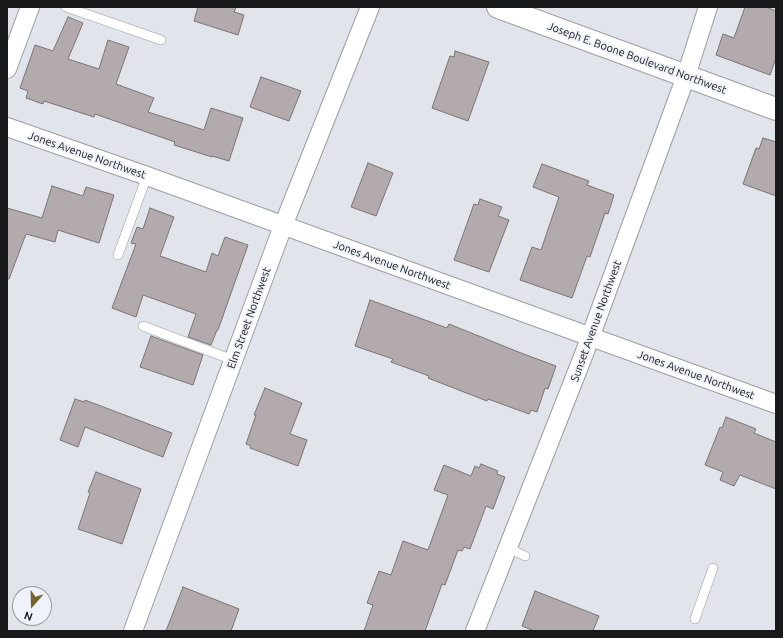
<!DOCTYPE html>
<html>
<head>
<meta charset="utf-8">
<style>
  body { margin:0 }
  #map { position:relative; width:783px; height:638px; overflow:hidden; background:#e1e4eb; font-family:Ubuntu,sans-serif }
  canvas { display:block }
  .frame { position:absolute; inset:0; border:8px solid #18191b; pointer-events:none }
  .north { position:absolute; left:12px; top:586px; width:40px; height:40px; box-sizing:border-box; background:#eef2f9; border:1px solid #989ba0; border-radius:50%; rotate:200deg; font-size:11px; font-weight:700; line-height:16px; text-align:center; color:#18191b }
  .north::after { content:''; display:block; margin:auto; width:14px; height:18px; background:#756231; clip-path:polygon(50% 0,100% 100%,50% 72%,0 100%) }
</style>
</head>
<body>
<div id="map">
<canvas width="783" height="638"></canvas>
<div class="frame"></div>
<div class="north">N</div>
</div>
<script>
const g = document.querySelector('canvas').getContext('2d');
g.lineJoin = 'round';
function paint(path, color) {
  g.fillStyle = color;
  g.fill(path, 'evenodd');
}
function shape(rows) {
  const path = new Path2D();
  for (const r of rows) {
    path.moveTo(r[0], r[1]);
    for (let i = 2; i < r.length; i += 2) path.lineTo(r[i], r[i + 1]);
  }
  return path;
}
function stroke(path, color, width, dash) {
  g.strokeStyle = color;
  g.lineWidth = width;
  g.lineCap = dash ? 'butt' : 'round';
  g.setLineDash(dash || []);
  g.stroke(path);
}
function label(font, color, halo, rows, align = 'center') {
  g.font = font + ' Ubuntu,sans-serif';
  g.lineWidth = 3.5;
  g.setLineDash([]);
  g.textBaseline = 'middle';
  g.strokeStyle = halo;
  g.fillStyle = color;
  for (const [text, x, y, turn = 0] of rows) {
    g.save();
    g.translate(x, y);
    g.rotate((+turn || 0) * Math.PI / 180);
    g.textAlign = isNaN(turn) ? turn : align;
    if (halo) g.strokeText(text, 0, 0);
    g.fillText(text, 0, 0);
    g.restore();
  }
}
const building = shape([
  [198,7,236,7,234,12,244,15,238,35,194,21,198,7],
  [745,7,766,7,776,11,776,58,770,75,716,55,723,34,734,38,745,7],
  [68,17,83,23,68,59,99,69,108,40,129,47,116,84,154,98,148,112,204,130,211,108,243,118,229,161,212,156,212,157,174,145,175,142,95,114,94,117,44,101,43,104,26,98,28,91,20,88,35,45,53,51,68,17],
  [455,51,489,62,468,121,432,108,450,56,454,57,455,51],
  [261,77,301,91,289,121,250,107,261,77],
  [763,138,776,142,776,196,743,184,756,148,759,149,763,138],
  [368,163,393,173,376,216,351,207,368,163],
  [542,164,589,181,587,185,614,195,608,214,605,213,590,257,587,256,572,298,520,280,532,247,541,250,559,197,533,187,542,164],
  [52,186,83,196,86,187,114,195,99,243,58,230,55,242,26,234,9,279,7,279,7,208,42,218,52,186],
  [480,199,502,207,498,216,509,220,489,272,454,260,474,204,478,205,480,199],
  [150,208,174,217,160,256,206,272,212,253,218,256,225,237,248,245,218,330,217,330,211,345,188,337,196,314,143,295,136,317,112,308,136,244,131,243,137,227,143,229,150,208],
  [370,300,447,328,449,324,521,353,556,366,548,389,545,388,537,412,531,410,529,414,488,399,487,401,428,378,429,376,391,362,393,359,355,346,370,300],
  [151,336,203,355,193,385,140,367,151,336],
  [265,388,302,403,290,434,307,440,298,466,250,448,251,446,246,444,256,415,254,415,265,388],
  [75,399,84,402,85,400,172,433,163,457,85,427,78,447,60,440,75,399],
  [726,417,756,429,754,433,776,442,776,489,740,475,734,486,720,480,723,472,705,465,720,427,722,428,726,417],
  [481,464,498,471,497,474,505,477,493,509,486,506,470,549,464,547,462,551,458,550,445,585,442,584,425,631,364,631,373,605,367,603,379,571,391,575,403,541,428,550,448,495,434,490,444,465,471,476,475,466,479,468,481,464],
  [96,472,141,489,122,544,78,529,90,493,88,492,96,472],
  [183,587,239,609,231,631,166,631,183,587],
  [535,591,599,616,593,631,534,631,522,626,535,591]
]);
const lane = shape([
  [66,7,161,40],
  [118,255,147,176],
  [143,326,233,360],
  [508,548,525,556],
  [695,619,713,568]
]);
const street = shape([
  [7,69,30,7],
  [7,127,147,176,776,404],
  [133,631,283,226,370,7],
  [475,631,584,354,686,76,708,7]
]);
const secondary = shape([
  [498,7,776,109]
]);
const streetNames = [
  ["Joseph E. Boone Boulevard Northwest",637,58,20],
  ["Jones Avenue Northwest",87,155,19],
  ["Jones Avenue Northwest",392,265,20],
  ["Elm Street Northwest",249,318,-70],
  ["Sunset Avenue Northwest",596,321,-70],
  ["Jones Avenue Northwest",696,375,20]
];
paint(building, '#b2aaac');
stroke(building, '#7b7376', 1);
stroke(lane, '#9b9ea5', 10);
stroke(street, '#9b9ea5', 20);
stroke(secondary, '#9b9ea5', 24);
stroke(lane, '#fff', 9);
stroke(street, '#fff', 18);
stroke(secondary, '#fff', 22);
label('11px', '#18191b', '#eef2f9', streetNames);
</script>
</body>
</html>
